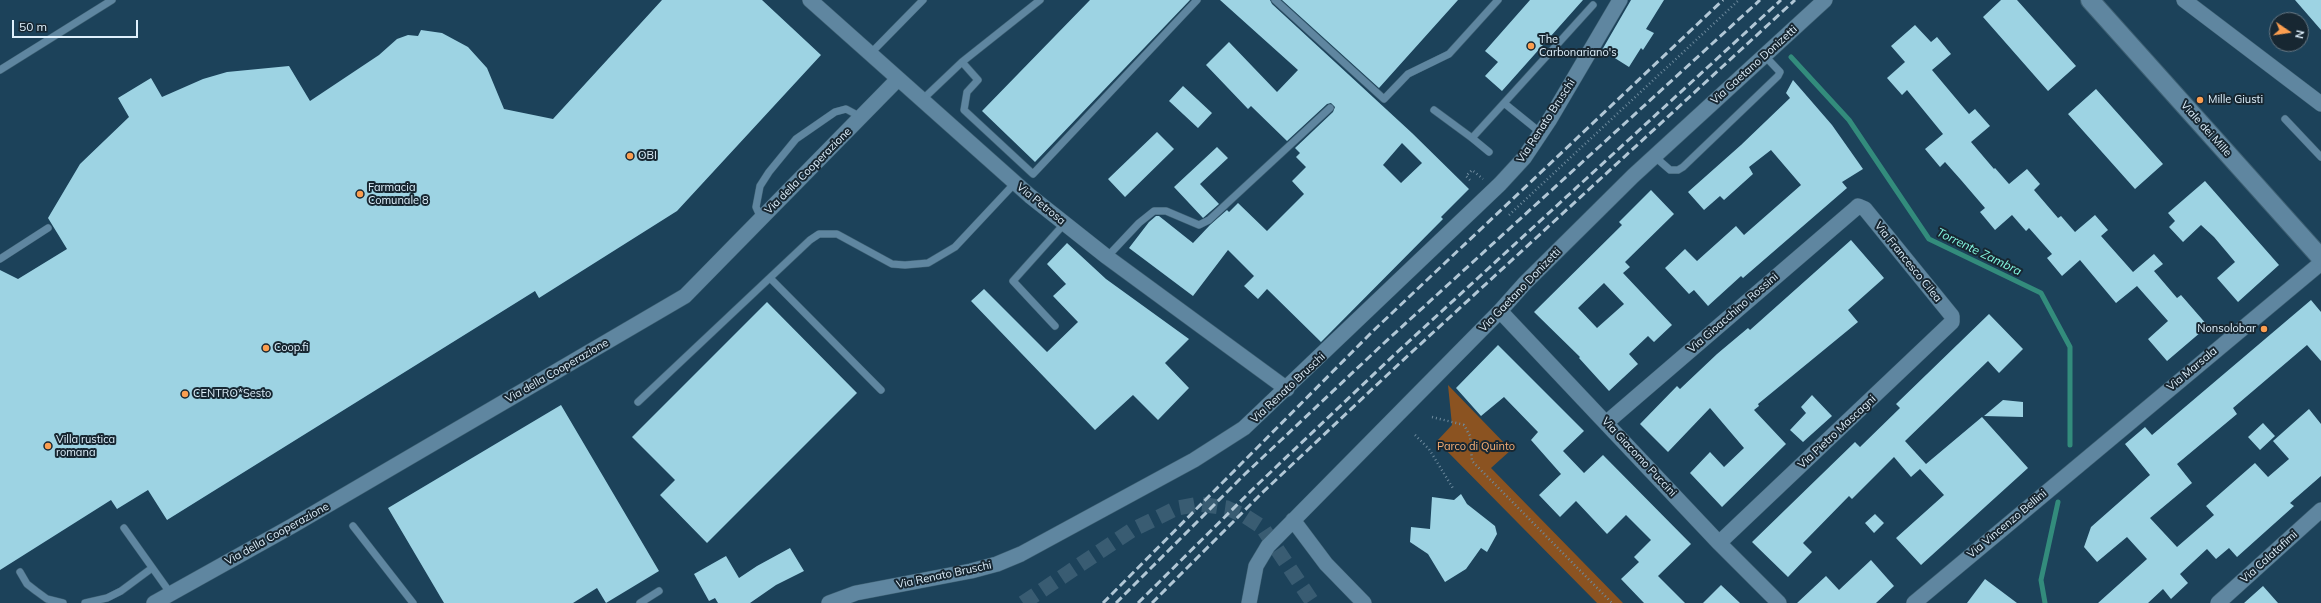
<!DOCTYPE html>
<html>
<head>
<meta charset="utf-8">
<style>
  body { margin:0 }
  #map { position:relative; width:2321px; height:603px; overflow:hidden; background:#1c425a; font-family:Mulish,sans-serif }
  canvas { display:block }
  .north { position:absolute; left:2269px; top:12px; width:40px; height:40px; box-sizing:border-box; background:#172732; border:1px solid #677783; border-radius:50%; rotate:103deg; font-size:11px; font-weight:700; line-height:16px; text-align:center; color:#dff0fc }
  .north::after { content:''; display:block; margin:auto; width:14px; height:18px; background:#fb9e50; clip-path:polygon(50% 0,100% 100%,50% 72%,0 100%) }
  .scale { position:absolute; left:12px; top:20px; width:126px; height:18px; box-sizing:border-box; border:2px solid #dff0fc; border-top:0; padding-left:5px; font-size:12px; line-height:14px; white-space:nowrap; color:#dff0fc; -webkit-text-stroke:3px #172732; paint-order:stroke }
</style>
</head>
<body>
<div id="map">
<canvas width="2321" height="603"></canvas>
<div class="north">N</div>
<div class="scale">50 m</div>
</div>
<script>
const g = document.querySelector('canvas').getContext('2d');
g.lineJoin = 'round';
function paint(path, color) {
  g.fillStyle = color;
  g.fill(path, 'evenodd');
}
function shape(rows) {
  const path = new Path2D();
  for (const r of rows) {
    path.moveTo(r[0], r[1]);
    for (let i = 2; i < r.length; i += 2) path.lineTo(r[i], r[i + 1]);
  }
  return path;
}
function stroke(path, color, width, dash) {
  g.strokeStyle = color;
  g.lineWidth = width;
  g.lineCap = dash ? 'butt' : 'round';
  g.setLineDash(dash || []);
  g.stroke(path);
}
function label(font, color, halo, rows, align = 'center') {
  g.font = font + ' Mulish,sans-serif';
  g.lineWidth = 4;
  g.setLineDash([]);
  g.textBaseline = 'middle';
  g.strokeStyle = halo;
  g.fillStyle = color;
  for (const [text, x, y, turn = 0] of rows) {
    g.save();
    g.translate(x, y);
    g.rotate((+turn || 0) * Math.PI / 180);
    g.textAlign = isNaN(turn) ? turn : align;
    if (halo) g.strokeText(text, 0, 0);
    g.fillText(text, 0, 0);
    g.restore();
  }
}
const green = shape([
  [1448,385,1511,450,1491,468,1623,603,1597,603,1437,441,1452,425]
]);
const stream = shape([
  [1791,57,1849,120,1929,239,2041,293,2070,347,2070,445],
  [2045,603,2041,580,2058,502]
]);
const building = shape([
  [662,0,762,0,821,55,677,211,539,298,535,291,167,520,148,490,117,509,111,500,0,570,0,270,18,279,67,249,48,218,80,164,129,117,118,98,151,78,162,97,203,79,227,72,289,66,310,101,379,55,397,39,408,35,418,36,421,30,442,33,468,47,487,68,504,109,553,119],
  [1090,0,1190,0,1035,162,982,111],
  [1220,0,1270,0,1272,4,1412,133,1469,189,1441,217,1443,219,1321,342,1267,289,1258,299,1244,286,1254,276,1228,250,1193,296,1129,248,1149,222,1156,216,1159,216,1193,243,1210,225,1227,210,1229,212,1238,203,1267,231,1304,194,1292,181,1306,167,1296,157,1300,153,1295,148,1333,112,1335,107,1331,103,1327,104,1287,141,1251,106,1248,109,1206,65,1229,42,1277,92,1298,70],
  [1402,143,1422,163,1401,183,1383,165],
  [1282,0,1458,0,1379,88],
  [1530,0,1583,0,1502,91,1485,76,1498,62,1485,51],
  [1631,0,1664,0,1646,29,1654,33,1643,50,1641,48,1629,67,1602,50],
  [2001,0,2017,0,2076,66,2048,91,1983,17],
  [2295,0,2321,0,2321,30],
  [1915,25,1931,42,1937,37,1951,54,1932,70,1969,114,1975,109,1990,126,1971,142,1994,169,1995,168,2009,184,2027,169,2040,184,2034,190,2058,218,2061,216,2075,232,2095,215,2108,230,2101,236,2133,272,2154,254,2163,264,2154,271,2177,298,2181,295,2208,326,2167,361,2148,339,2168,321,2137,286,2116,303,2080,260,2062,276,2047,258,2052,254,2029,228,2026,231,2012,215,1995,230,1980,212,1985,208,1961,180,1945,162,1940,167,1925,149,1943,134,1907,90,1902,95,1887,78,1905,62,1891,46],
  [1793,80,1832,125,1863,169,1842,182,1847,188,1743,278,1741,276,1708,306,1694,290,1689,294,1665,268,1685,249,1697,261,1736,226,1744,235,1801,185,1771,150,1749,167,1753,174,1724,200,1720,196,1704,210,1688,192,1741,145,1790,98,1786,93],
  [1183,86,1212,113,1198,128,1169,101],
  [2096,89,2163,164,2135,189,2068,114],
  [1157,132,1174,149,1125,197,1108,179],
  [1217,147,1228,158,1200,184,1219,204,1203,218,1174,187],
  [2205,181,2279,265,2238,302,2217,278,2235,262,2214,237,2201,225,2183,242,2169,227,2175,221,2168,213],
  [1651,190,1674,214,1625,262,1630,267,1623,273,1672,325,1654,342,1648,336,1629,354,1638,364,1609,391,1579,358,1580,357,1534,312,1622,225,1619,222],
  [1604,283,1624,304,1597,328,1578,308],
  [1851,240,1884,278,1848,310,1858,322,1758,404,1759,406,1754,410,1786,444,1722,507,1690,473,1710,452,1724,467,1744,448,1710,408,1668,452,1640,424,1677,386,1680,389,1717,354,1748,328,1750,330],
  [1067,243,1106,279,1189,339,1165,363,1189,388,1158,420,1133,395,1095,430,971,301,984,289,1047,352,1078,322,1053,296,1066,284,1047,264],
  [2311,300,2321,312,2321,361,2307,345,2233,408,2237,414,2177,464,2192,483,2150,518,2177,547,2214,515,2206,506,2255,463,2268,477,2289,459,2273,441,2309,409,2321,424,2321,476,2290,503,2294,506,2237,557,2229,548,2216,559,2207,549,2180,574,2188,583,2171,599,2163,589,2148,603,2098,603,2147,559,2127,537,2097,562,2084,547,2091,527,2150,475,2125,444,2145,427,2152,435],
  [767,302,857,393,707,543,660,495,675,480,632,437],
  [1989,314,2023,349,1999,373,1988,361,1905,441,1926,464,1982,417,2028,468,1921,565,1896,538,1944,495,1920,469,1911,477,1894,457,1852,499,1849,496,1803,543,1812,552,1788,577,1752,542,1855,442,1860,447,1900,408,1896,404],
  [1498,345,1584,431,1563,451,1584,473,1603,455,1691,544,1658,576,1685,603,1644,603,1621,579,1639,562,1634,557,1651,540,1626,515,1607,534,1576,501,1560,517,1539,495,1561,474,1531,440,1538,432,1504,397,1481,416,1456,388],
  [1812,395,1832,416,1803,442,1790,430,1806,413,1801,407],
  [2003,400,2023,402,2023,417,1984,416],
  [561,405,659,571,606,603,597,588,573,603,444,603,388,508],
  [2263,423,2275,436,2260,450,2248,437],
  [1461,494,1467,504,1495,526,1497,534,1487,552,1481,548,1466,569,1445,582,1428,554,1410,542,1411,527,1430,529,1432,497,1454,500],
  [1875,514,1884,523,1874,533,1865,523],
  [790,548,804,571,776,585,750,603,718,603,715,598,709,601,694,574,726,556,739,578,757,566],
  [1871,560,1894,586,1876,603,1797,603,1826,576,1839,590],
  [1985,579,2017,603,1967,603],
  [1721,585,1740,603,1703,603],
  [2263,586,2278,603,2244,603]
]);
const minorTunnel = shape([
  [1023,603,1132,530,1177,508,1199,504,1227,508,1245,516,1262,527,1313,603]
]);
const path = shape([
  [1470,180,1466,176,1472,170,1483,179],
  [1509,215,1739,0],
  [1432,417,1464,425,1470,436,1472,461,1612,603],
  [1415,435,1429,449,1454,490]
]);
const service = shape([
  [1275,0,1384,99,1408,74,1449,54,1498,0],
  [870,54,923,0],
  [962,62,978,80,967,92,964,110,1033,174,1197,0],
  [0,70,112,0],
  [922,100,962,62,1040,0],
  [1434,110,1472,138,1504,103],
  [2285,119,2321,157],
  [1541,133,1504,103,1593,5],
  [1472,138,1489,152],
  [1654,156,1670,170,1678,170,1683,167,1778,76,1780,72,1764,55],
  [761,218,756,207,760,186,769,172,796,139,835,112,846,109,861,117],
  [1107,257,1139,223,1154,211,1166,211,1199,225,1209,220,1330,108],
  [0,259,48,228],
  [770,278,881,390],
  [1055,326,1013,281,1065,223],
  [638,402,810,240,819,234,837,234,892,264,905,265,928,263,955,247,1015,183],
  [353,526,413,603],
  [124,528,171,594],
  [20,572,27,584,36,591,47,599,63,603],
  [85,603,107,598,121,591,152,568],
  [640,603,659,591]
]);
const minor = shape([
  [810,0,1030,196,1107,257,1287,389],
  [2184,0,2321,104],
  [1500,311,1719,543,1779,603],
  [1606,423,1856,208,1858,206,1865,209,1952,316,1952,322,1719,543],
  [1293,520,1326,564,1364,603],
  [154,603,292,526,685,296,898,79],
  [829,603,856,593,971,571,997,564,1021,554,1194,460,1244,428,1500,184,1524,158,1550,119,1620,0],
  [1249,603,1256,566,1268,546,1500,311,1525,283,1633,176,1825,0],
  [1914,603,2321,263],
  [2218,603,2321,510]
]);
const tertiary = shape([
  [2090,0,2321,258]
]);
const rail = shape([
  [1103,603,1373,331,1723,0],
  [1116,603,1244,475,1383,344,1760,0],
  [1138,603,1256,486,1394,355,1781,0],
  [1152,603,1262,493,1401,362,1795,0]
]);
const markers = [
  [1531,46,4,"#fb9e50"],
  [2200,100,4,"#fb9e50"],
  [630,156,4,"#fb9e50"],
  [360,194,4,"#fb9e50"],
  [2264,329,4,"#fb9e50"],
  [266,348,4,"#fb9e50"],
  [185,394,4,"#fb9e50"],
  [48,446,4,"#fb9e50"]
];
const poiNames = [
  ["The",1539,40],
  ["Carbonariano's",1539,53],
  ["Mille Giusti",2208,100],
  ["OBI",638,156],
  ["Farmacia",368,188],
  ["Comunale 8",368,201],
  ["Nonsolobar",2256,329,"right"],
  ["Coop.fi",274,348],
  ["CENTRO*Sesto",193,394],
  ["Villa rustica",56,440],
  ["romana",56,453]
];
const streetNames = [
  ["Via Gaetano Donizetti",1754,65,-42],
  ["Via Renato Bruschi",1546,121,-57],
  ["Viale dei Mille",2206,129,48],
  ["Via della Cooperazione",808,171,-45],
  ["Via Petrosa",1041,204,39],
  ["Via Francesco Cilea",1908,262,51],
  ["Via Gaetano Donizetti",1520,290,-46],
  ["Via Gioacchino Rossini",1733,313,-41],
  ["Via Marsala",2192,369,-40],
  ["Via della Cooperazione",557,371,-30],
  ["Via Renato Bruschi",1288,388,-43],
  ["Via Pietro Mascagni",1837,432,-43],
  ["Via Giacomo Puccini",1639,457,47],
  ["Via Vincenzo Bellini",2007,524,-40],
  ["Via della Cooperazione",277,534,-29],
  ["Via Calatafimi",2269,557,-42],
  ["Via Renato Bruschi",944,575,-12]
];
const parkNames = [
  ["Parco di Quinto",1476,447]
];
const waterNames = [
  ["Torrente Zambra",1979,252,26]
];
paint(green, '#8b5321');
stroke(stream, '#338c7c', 5);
paint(building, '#9dd3e3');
stroke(minorTunnel, '#395c72', 15, [15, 8]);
stroke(service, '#3e6073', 8);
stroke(minor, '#3e6073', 16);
stroke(tertiary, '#3e6073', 20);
stroke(path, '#6e8b9e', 2.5, [1, 3]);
stroke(service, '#5f86a0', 7);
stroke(minor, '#5f86a0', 15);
stroke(tertiary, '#5f86a0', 18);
stroke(rail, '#b1c7d6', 3, [8, 4]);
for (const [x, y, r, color] of markers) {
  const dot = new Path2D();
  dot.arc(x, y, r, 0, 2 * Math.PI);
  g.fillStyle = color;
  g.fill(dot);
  stroke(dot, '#172732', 1.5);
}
label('11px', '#dff0fc', '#172732', poiNames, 'left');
label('11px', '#dff0fc', '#172732', streetNames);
label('11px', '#f6ae75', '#172732', parkNames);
label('italic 12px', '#86fbe3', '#172732', waterNames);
</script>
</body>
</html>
